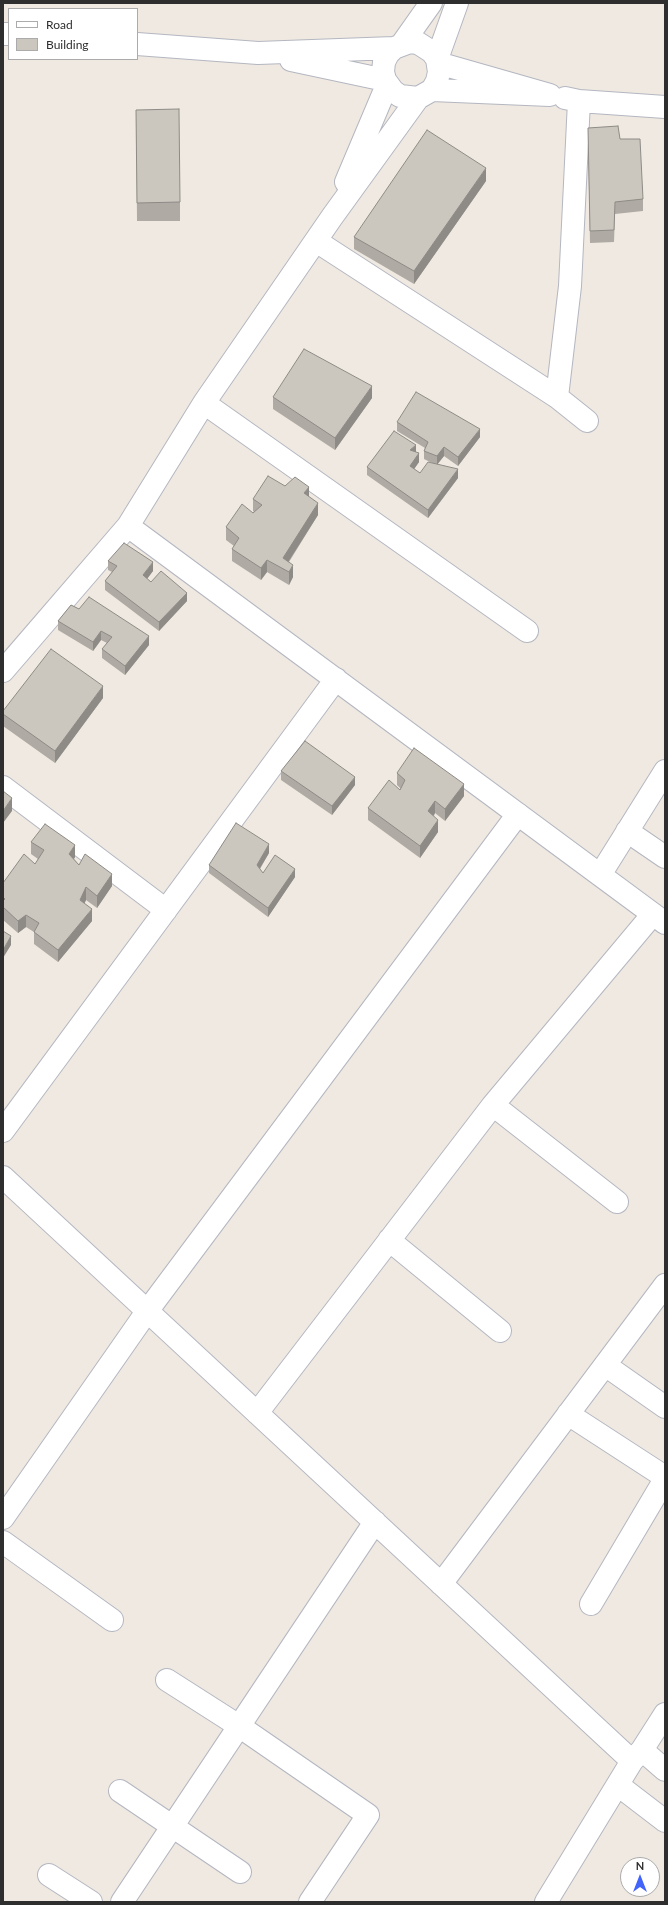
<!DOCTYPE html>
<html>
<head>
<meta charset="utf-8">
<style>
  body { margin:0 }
  #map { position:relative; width:668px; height:1905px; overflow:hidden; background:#efe9e1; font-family:Lato,sans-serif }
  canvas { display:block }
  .frame { position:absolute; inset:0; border:4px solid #2e2e2e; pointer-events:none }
  .legend { position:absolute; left:8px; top:8px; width:130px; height:52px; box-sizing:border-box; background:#fff; border:1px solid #ababab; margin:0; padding:5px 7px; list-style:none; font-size:12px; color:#2e2e2e }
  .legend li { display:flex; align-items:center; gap:8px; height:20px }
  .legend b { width:20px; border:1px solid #ababab }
  .north { position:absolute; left:620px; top:1857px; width:40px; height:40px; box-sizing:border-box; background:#fff; border:1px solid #ababab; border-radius:50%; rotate:0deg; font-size:11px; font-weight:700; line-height:16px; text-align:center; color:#2e2e2e }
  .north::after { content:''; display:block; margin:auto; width:14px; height:18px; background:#4264fb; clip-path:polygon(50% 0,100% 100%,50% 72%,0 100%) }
</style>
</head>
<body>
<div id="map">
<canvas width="668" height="1905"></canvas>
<div class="frame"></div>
<ul class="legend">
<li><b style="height:5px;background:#fff"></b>Road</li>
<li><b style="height:11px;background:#cbc7bf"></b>Building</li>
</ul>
<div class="north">N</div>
</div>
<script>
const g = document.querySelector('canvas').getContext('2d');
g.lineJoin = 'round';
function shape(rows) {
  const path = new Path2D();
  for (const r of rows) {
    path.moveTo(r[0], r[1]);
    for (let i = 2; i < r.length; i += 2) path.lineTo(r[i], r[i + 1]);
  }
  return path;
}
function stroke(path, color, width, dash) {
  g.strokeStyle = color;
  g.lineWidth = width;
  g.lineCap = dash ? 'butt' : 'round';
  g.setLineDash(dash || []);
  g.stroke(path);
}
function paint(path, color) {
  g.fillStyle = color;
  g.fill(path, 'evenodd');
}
const minor = shape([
  [3,34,9,34],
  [137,44,258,53,394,48],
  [402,44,431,3],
  [437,59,457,3],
  [291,60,385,80],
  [432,90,437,81,439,72,437,59,432,52,418,43,410,42,394,48,388,54,384,62,383,72,385,80,393,91,400,96,418,98,432,90,550,95,438,63],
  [565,98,579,101,665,107],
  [346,182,387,85],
  [316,241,557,397,587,421],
  [557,397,570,286,579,101],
  [204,403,527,631],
  [128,526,665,923],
  [3,671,128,526,204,403,332,217,418,98],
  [3,787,166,910],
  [627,831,665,857],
  [600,875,665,771],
  [493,1105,617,1202],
  [3,1131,336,679],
  [3,1177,632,1761],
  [389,1240,500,1331],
  [605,1365,665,1407],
  [257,1413,493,1105,653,914],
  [568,1414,665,1477],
  [3,1518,148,1310,518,814],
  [3,1542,112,1620],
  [441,1584,665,1285],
  [591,1604,665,1479],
  [167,1680,239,1726,368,1815,310,1902],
  [642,1750,665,1770],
  [618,1785,665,1821],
  [120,1791,240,1872],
  [49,1875,91,1902],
  [122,1902,375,1522],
  [546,1902,632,1761,642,1750,665,1714]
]);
const wall = shape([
  [136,110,180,202,180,221,137,221],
  [620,139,643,199,643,211,615,214,614,242,590,243,588,140],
  [486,181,414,284,354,249,354,237],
  [273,397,372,398,335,450,273,409],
  [397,422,480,437,458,466,444,456,437,464,458,478,428,518,367,475,367,467,416,452,419,462,414,469,420,473,432,463,424,459,424,451,425,448,397,431],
  [285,486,309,497,318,515,289,562,293,577,289,585,267,572,261,580,232,561,232,549,234,546,226,540,226,527,254,512,253,511,253,499],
  [108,561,153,571,147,579,151,582,187,601,159,631,105,590,105,581,112,572,108,570],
  [71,605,149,645,125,675,102,658,102,649,107,643,101,640,93,651,58,630,58,621],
  [103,698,55,763,3,726,3,711],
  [281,771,355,785,332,815,281,780],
  [397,773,464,796,445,821,435,813,434,816,438,832,420,858,368,820,368,808,400,790,401,789,397,785],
  [31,842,75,857,74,859,79,865,112,886,97,908,86,900,84,904,92,921,58,962,34,944,34,932,26,927,18,933,3,920,3,883,35,864,38,859,31,854],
  [269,853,260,869,263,873,295,877,268,917,209,873,209,865]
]);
const shadedWall = shape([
  [486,168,486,181,414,284,414,271],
  [372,386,372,398,335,450,335,438],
  [480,429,480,437,458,466,458,457],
  [416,445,416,453,410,450],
  [444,447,444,456,437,465,437,456],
  [419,453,419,462,410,475,410,466],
  [458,469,458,478,428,518,428,510],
  [309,487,309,499,304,493],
  [318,503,318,515,283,570,283,558],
  [267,560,267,572,261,580,261,568],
  [153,562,153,571,143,584,143,575],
  [293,565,293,577,289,585,289,572],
  [187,593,187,601,159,631,159,622],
  [101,631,101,640,93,651,93,642],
  [149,636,149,645,125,675,125,666],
  [103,686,103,698,55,763,55,751],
  [355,777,355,785,332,815,332,806],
  [464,784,464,796,445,821,445,809],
  [12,798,12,811,3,823,3,811],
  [435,801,435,813,428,823,428,811],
  [438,820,438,832,420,858,420,846],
  [269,844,269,853,257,873,257,865],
  [75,845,75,857,69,867,69,854],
  [295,869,295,877,268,917,268,908],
  [112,874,112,886,97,908,97,896],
  [86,887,86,900,80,913,80,900],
  [92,909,92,921,58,962,58,950],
  [26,915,26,927,18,933,18,921],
  [11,936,11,945,3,958,3,950]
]);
const building = shape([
  [179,109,180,202,137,203,136,110,179,109],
  [618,126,620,139,640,139,643,199,615,202,614,230,590,231,588,128,618,126],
  [427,130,486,168,414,271,354,237,427,130],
  [304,349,372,386,335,438,273,397,304,349],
  [416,392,480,429,458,457,444,447,437,456,424,451,428,442,397,422,416,392],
  [394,431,416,445,410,450,419,453,410,466,420,473,428,462,458,469,428,510,367,467,394,431],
  [268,476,285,486,295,477,309,487,304,493,318,503,283,558,293,565,289,572,267,560,261,568,232,549,239,538,226,527,242,504,253,513,262,505,253,499,268,476],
  [124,543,153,562,143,575,151,582,161,571,187,593,159,622,105,581,117,566,108,561,124,543],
  [89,597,149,636,125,666,102,649,112,637,101,631,93,642,58,621,71,605,79,609,89,597],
  [51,649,103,686,55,751,3,714,3,711,51,649],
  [305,741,355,777,332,806,281,771,305,741],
  [414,748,464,784,445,809,435,801,428,811,438,820,420,846,368,808,389,780,400,790,405,780,397,773,414,748],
  [3,791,12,798,3,811,3,791],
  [236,823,269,844,257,865,263,873,275,855,295,869,268,908,209,865,236,823],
  [45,824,75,845,69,854,79,865,85,854,112,874,97,896,86,887,80,900,92,909,58,950,34,932,39,923,26,915,18,921,3,907,3,901,5,899,3,897,3,883,24,854,35,864,44,850,31,842,45,824],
  [3,931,11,936,3,950,3,931]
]);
stroke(minor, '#b4b7c1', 24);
stroke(minor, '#fff', 22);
paint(wall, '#afaba4');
paint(shadedWall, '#8e8b86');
paint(building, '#cbc7bf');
stroke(building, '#8e8b86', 1);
</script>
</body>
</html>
